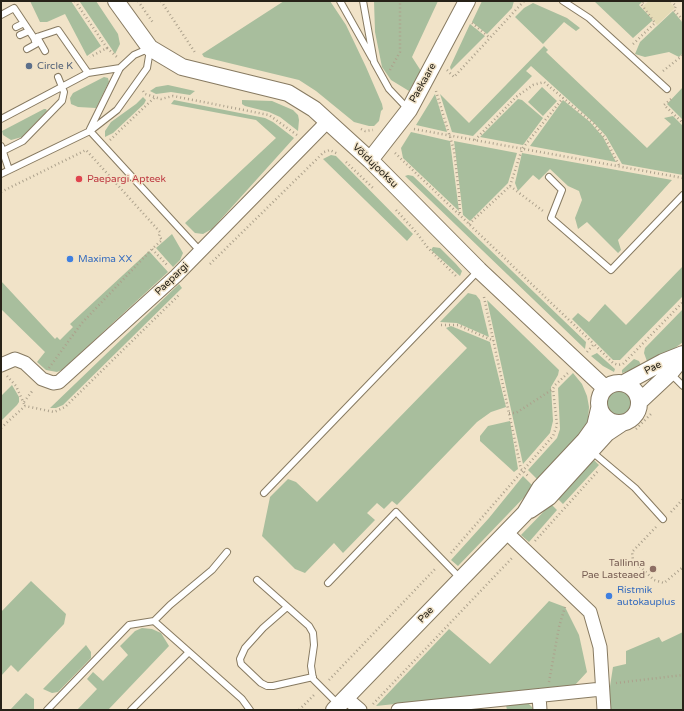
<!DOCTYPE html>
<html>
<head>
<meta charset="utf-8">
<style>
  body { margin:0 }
  #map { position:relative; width:684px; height:711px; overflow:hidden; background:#f1e3c8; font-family:"Varela Round",sans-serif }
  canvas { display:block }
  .frame { position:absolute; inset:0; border:2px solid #272218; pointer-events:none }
</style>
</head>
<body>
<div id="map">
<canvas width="684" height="711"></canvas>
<div class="frame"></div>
</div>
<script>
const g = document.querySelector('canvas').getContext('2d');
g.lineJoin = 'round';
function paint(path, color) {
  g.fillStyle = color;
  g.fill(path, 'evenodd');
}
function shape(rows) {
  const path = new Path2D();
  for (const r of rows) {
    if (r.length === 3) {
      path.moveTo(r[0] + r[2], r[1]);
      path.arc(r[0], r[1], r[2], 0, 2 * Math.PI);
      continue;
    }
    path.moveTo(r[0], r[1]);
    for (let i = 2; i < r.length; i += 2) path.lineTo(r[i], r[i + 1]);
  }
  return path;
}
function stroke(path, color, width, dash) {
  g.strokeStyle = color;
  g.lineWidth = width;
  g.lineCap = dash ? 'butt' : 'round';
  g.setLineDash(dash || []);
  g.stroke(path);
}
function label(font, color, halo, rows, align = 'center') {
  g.font = font + ' "Varela Round",sans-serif';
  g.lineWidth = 3;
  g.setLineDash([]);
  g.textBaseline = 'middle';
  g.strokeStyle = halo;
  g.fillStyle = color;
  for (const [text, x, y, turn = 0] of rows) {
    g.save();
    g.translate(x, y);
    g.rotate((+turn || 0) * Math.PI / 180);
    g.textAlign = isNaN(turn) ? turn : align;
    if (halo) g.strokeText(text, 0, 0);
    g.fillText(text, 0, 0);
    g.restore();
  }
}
const green = shape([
  [30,1,71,1,101,46,87,56,65,14,47,22,40,22],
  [82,1,96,1,118,34,120,44,115,54,80,2],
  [284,1,330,1,346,25,366,67,382,104,383,109,381,111,379,121,374,126,369,126,354,122,316,91,299,80,204,57,202,54],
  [374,1,438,1,412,57,421,71,409,91,391,80,382,67,375,32],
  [482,1,514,1,512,8,487,34,472,22],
  [594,1,643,1,639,5,653,20,633,38],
  [533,3,567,18,580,28,576,31,564,22,543,44,515,17,524,8],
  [673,11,683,23,683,53,679,57,669,52,645,57,635,54,640,42],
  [470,24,485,36,451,70,450,67],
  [544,46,548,50,546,52,647,148,671,124,664,118,673,116,683,126,683,175,622,164,606,136,594,123,531,66,526,71,532,76,473,136,452,132,440,94,469,123],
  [104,77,108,78,109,82,96,108,78,107,71,104,70,98,73,93],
  [168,85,195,91,190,95,171,92,156,94,150,91,156,87],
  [542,87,557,101,543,116,528,102],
  [683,87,683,120,667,104],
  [435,94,447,132,416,125],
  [143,97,146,100,144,104,113,133,105,137,105,131,111,122,136,104],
  [518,99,522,100,543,118,523,145,480,137],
  [174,100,265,118,273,122,294,138,212,229,203,234,195,233,185,223,276,138,256,120,171,104],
  [242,100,272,101,293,110,298,115,299,120,298,131,280,117,269,112,245,106,242,104],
  [563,100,590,122,603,137,616,162,530,146],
  [44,109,46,109,47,111,22,137,11,140,3,135,2,131],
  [411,132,450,141,459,211,403,158,401,148],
  [454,141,517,153,508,183,470,221,463,215],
  [522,153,672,180,618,240,621,250,618,253,587,222,578,229,575,218,582,200,579,191,568,186,550,169,539,180,533,175,518,191,515,183],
  [331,155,336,156,413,234,407,241,323,159],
  [408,175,413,176,586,342,585,349,405,176],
  [172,234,183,253,180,260,173,267,156,248],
  [433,247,440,248,456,264,462,271,460,276,431,250],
  [149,251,168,272,62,370,57,372,46,370,37,362,45,352,1,309,1,281,55,339,57,337,60,340,73,327,70,324],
  [683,266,683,296,620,360,613,360,572,319,578,313,589,322,605,304,626,325],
  [179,284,182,288,63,405,56,408,50,408],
  [468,293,476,295,480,300,489,337,457,323,440,322],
  [487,300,559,370,558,375,551,387,553,421,550,433,523,464],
  [683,309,683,342,675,348,648,364,644,353,645,348],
  [451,326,490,342,506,407,491,412,477,422,397,505,392,501,384,509,377,503,367,513,375,520,343,553,334,543,305,573,295,569,262,536,270,497,288,479,296,482,317,502,467,348,446,328],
  [597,353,615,369,614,372,603,366,591,356],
  [634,359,639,361,642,367,622,373,622,370],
  [573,373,582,384,587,396,589,407,588,420,583,432,540,482,528,470,557,438,560,429,558,388],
  [12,385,19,397,19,402,17,405,1,421,1,396],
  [618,402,13],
  [510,421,518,469,514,472,480,441,480,436,488,426],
  [594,460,599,465,563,504,557,498],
  [523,476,534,487,458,566,451,560,489,518],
  [551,504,557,510,529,542,521,535],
  [31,581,66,614,64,624,18,672,11,665,1,676,1,612],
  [549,601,565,607,579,635,587,672,575,685,376,706,449,629,490,664],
  [142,628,152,629,161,633,169,646,108,710,77,710,97,689,87,679,93,672,103,681,128,655,120,646,135,631],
  [683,632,683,710,608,710,608,699,613,667,626,664,626,651,659,637,662,642],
  [86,645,91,652,91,658,58,692,52,693,43,689],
  [26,693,34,699,34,710,10,710],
  [528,703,535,710,507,710,506,705]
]);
const sand = shape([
  [649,1,669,1,675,8,657,25,642,7]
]);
const path = shape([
  [75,1,107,48,90,57],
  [138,1,154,24],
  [161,1,196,54],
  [671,1,676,6,674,10,683,20],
  [472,23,490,38],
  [633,44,655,23,641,4,645,1],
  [107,48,117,57],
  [390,70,400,52,400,1],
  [447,70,454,77,524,1],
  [663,71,683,55],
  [143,91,145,94,161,99,173,96,269,115,297,135],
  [436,91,454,150,459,193,460,215],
  [671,99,664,105,683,123],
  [361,129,365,131,373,130],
  [414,129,683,178],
  [110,140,155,97],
  [475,140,516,97,533,85,544,82,593,123,605,138,620,167],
  [395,153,594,344],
  [346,162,374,189],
  [510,186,522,149,563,98],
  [1,192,86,150,160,232,159,236,162,240,152,249,167,265],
  [396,210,416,232,428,248,457,277],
  [469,224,510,186,543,211],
  [210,264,324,152,330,150,338,154],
  [484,297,521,469,529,477],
  [441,325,458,325,494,341],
  [587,352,594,344,613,363,618,365,623,364,683,302],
  [49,368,81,324,152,249],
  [7,376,16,386,25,406],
  [24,402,33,390],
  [509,413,516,413,553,389],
  [1,428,25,406,54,412,65,407,180,294],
  [636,429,652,413],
  [671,512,683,499],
  [656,527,632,552,633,560,654,580,664,583,683,567],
  [535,541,598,471],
  [451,553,553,436,557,425,553,389,555,385,568,373],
  [329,680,436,568],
  [549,682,559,627,565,607],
  [616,683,683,675],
  [373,704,513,557],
  [299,710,314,695]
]);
const service = shape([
  [340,1,372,58],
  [363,1,374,62,389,89,408,109],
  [563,1,589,18,667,89],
  [1,15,14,8,34,38,58,30,88,73],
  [16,27,24,23],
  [20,35,29,31],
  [37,37,45,51],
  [27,49,36,44,34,38],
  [1,119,88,73,120,68],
  [90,129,120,68,134,55,150,48],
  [90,131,201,252],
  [1,146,9,170],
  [3,151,23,141,62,101,64,92,58,77],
  [1,174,90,131,117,110,147,68,150,50],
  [549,177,562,190,551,218,611,270,683,195],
  [670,373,683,386],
  [591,451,635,488,663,519],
  [264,493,478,271],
  [257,580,309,626,313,633,314,645,311,666,313,679,339,705],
  [328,583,396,512,460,578],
  [287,607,263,628,245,648,240,659,241,664,261,683,267,686,273,686,313,677],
  [154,621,170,605,212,570,227,552],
  [189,652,242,699,250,710],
  [47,710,129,625,154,621,189,652,131,710]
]);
const minor = shape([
  [1,365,15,359,25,363,42,379,53,383,59,382,176,276,327,122],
  [507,533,590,612,600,647,604,710],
  [539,696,540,710],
  [346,698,360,710],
  [398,710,602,689]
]);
const tertiary = shape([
  [116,1,150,48,182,67,288,93,314,109,370,160,479,270,605,388],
  [370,160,409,110,467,1],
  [619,403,20],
  [624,383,663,362,683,354],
  [639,402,670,373,683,357],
  [530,510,549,497,607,433,622,423],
  [334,710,525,513,540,488,585,440,595,426,599,409]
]);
const markers = [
  [29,66,4,"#5c6f8a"],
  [79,179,4,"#e0444e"],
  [70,259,4,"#3f7fe0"],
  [653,569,4,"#8d6e63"],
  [609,596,4,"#3f7fe0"]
];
const serviceNames = [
  ["Circle K",37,66]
];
const streetNames = [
  ["Paekaare",423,83,-61],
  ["Võidujooksu",375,166,44],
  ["Paepargi",172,279,-44],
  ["Pae",653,368,-27],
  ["Pae",426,615,-46]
];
const healthNames = [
  ["Paepargi Apteek",87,179]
];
const shopNames = [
  ["Maxima XX",78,259],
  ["Ristmik",617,590],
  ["autokauplus",617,602]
];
const educationNames = [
  ["Tallinna",645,563],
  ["Pae Lasteaed",645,575]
];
paint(green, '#a8be9d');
paint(sand, '#e5dbb6');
stroke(service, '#877a61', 8);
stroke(minor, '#877a61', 15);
stroke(tertiary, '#877a61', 18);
stroke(path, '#aca18c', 2.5, [1, 3]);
stroke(service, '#fff', 6);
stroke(minor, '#fff', 13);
stroke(tertiary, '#fff', 16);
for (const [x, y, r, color] of markers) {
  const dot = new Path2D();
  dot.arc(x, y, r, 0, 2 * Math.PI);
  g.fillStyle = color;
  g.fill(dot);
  stroke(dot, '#f1e3c8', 1.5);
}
label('10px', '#4e5e75', '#f1e3c8', serviceNames, 'left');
label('10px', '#272218', '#f1e3c8', streetNames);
label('10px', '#be3a42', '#f1e3c8', healthNames, 'left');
label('10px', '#366cbe', '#f1e3c8', shopNames, 'left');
label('10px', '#785e54', '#f1e3c8', educationNames, 'right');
</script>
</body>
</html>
